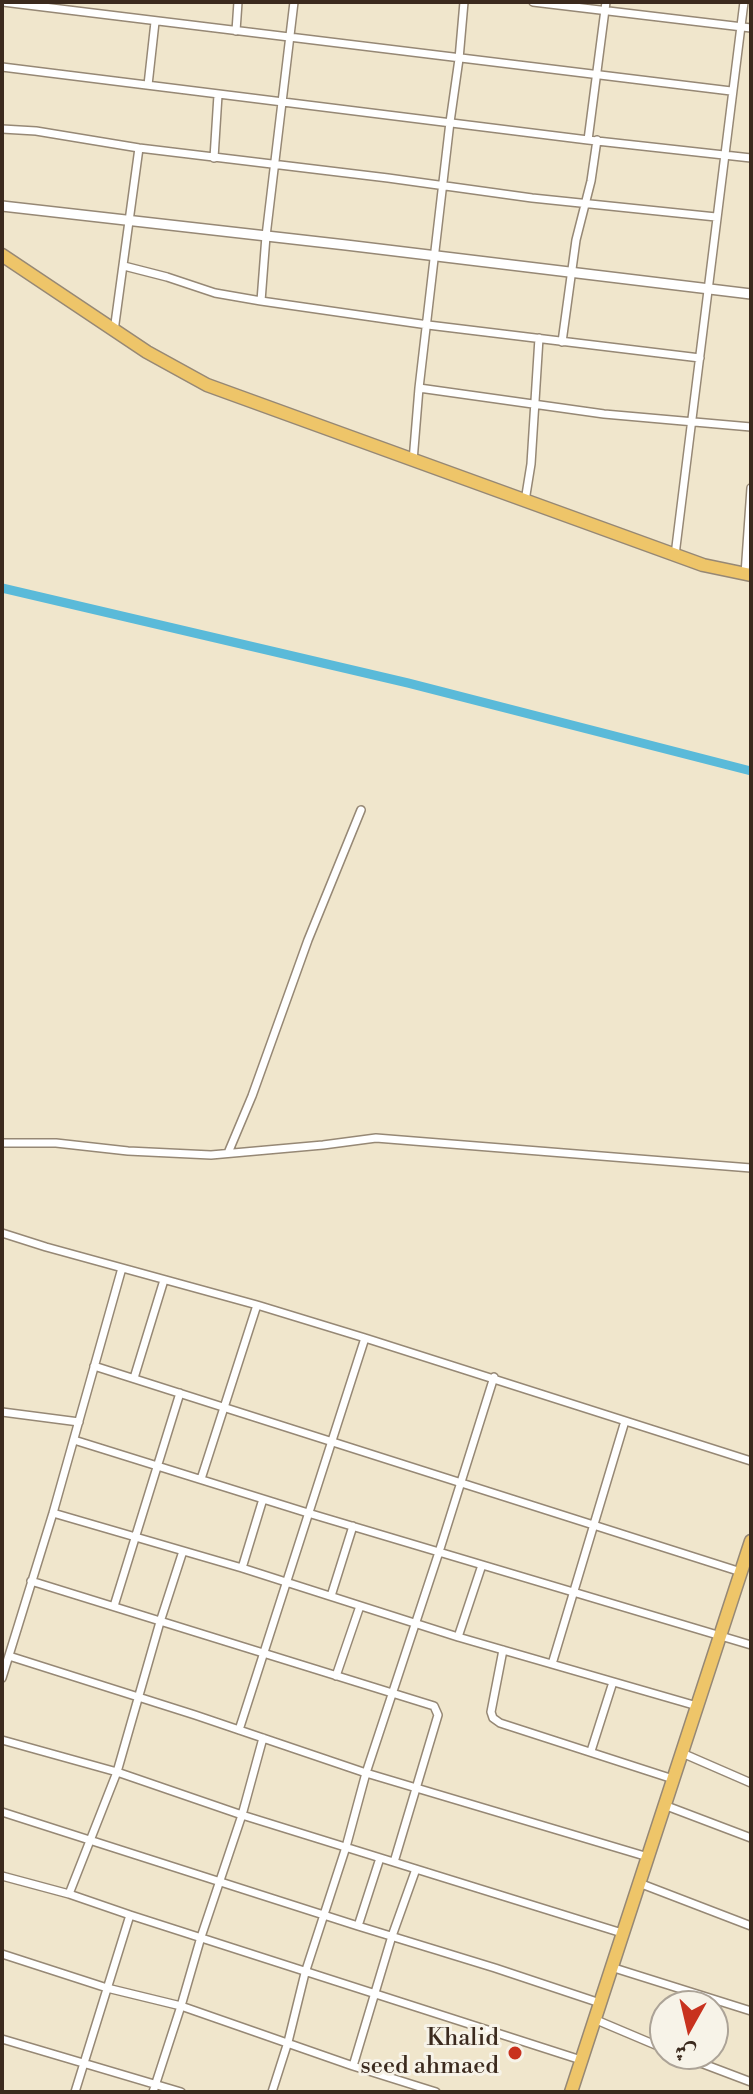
<!DOCTYPE html>
<html>
<head>
<meta charset="utf-8">
<style>
  body { margin:0 }
  #map { position:relative; width:753px; height:2094px; overflow:hidden; background:#f0e6cc; font-family:"Libre Bodoni",Amiri,serif }
  canvas { display:block }
  .frame { position:absolute; inset:0; border:4px solid #3b2a1e; pointer-events:none }
  .north { position:absolute; left:649px; top:1990px; width:80px; height:80px; box-sizing:border-box; background:#f7f3e8; border:2px solid #aca397; border-radius:50%; rotate:188deg; font-size:22px; font-weight:700; line-height:32px; text-align:center; color:#3b2a1e }
  .north::after { content:''; display:block; margin:auto; width:28px; height:36px; background:#c8321e; clip-path:polygon(50% 0,100% 100%,50% 72%,0 100%) }
</style>
</head>
<body>
<div id="map">
<canvas width="753" height="2094"></canvas>
<div class="frame"></div>
<div class="north">ش</div>
</div>
<script>
const g = document.querySelector('canvas').getContext('2d');
g.lineJoin = 'round';
function shape(rows) {
  const path = new Path2D();
  for (const r of rows) {
    path.moveTo(r[0], r[1]);
    for (let i = 2; i < r.length; i += 2) path.lineTo(r[i], r[i + 1]);
  }
  return path;
}
function stroke(path, color, width, dash) {
  g.strokeStyle = color;
  g.lineWidth = width;
  g.lineCap = dash ? 'butt' : 'round';
  g.setLineDash(dash || []);
  g.stroke(path);
}
function label(font, color, halo, rows, align = 'center') {
  g.font = font + ' "Libre Bodoni",serif';
  g.lineWidth = 6;
  g.setLineDash([]);
  g.textBaseline = 'middle';
  g.strokeStyle = halo;
  g.fillStyle = color;
  for (const [text, x, y, turn = 0] of rows) {
    g.save();
    g.translate(x, y);
    g.rotate((+turn || 0) * Math.PI / 180);
    g.textAlign = isNaN(turn) ? turn : align;
    if (halo) g.strokeText(text, 0, 0);
    g.fillText(text, 0, 0);
    g.restore();
  }
}
const canal = shape([
  [2,588,408,683,751,771]
]);
const minor = shape([
  [3,2,731,91],
  [533,2,751,28],
  [236,31,238,2],
  [2,67,588,140,751,158],
  [148,85,155,22],
  [2,129,36,131,139,148,388,178,532,198,716,217],
  [588,140,606,2],
  [214,158,218,95],
  [124,266,167,277,215,293,261,301,428,325,700,358],
  [261,301,266,236,294,2],
  [114,331,139,148],
  [562,342,576,240,591,181,597,140],
  [419,388,604,414,751,427],
  [413,461,419,388,450,122,459,59,464,2],
  [525,501,531,464,539,338],
  [675,555,744,2],
  [745,574,751,488],
  [2,1143,56,1143,128,1151,211,1155,323,1145,376,1138,751,1168],
  [228,1153,252,1096,308,940,361,810],
  [2,1233,46,1247,257,1305,365,1338,751,1461],
  [94,1366,741,1572],
  [134,1378,164,1280],
  [2,1412,79,1422],
  [74,1440,308,1513,751,1645],
  [201,1479,257,1305],
  [53,1513,242,1568,458,1637,697,1706],
  [242,1568,263,1499],
  [31,1581,434,1706,438,1715,394,1862],
  [331,1596,353,1526],
  [114,1606,180,1393],
  [458,1637,482,1565],
  [503,1650,491,1712,493,1718,500,1723,673,1779],
  [9,1656,195,1715,366,1773,648,1857],
  [552,1664,625,1421],
  [336,1676,360,1606],
  [2,1678,53,1513,122,1268],
  [239,1730,365,1338],
  [2,1740,117,1772,242,1815,622,1933],
  [591,1751,613,1682],
  [682,1753,751,1783],
  [664,1805,751,1838],
  [2,1812,358,1926,495,1968,600,2003],
  [2,1876,69,1894,130,1915],
  [639,1883,751,1926],
  [69,1894,117,1772,160,1622,183,1551],
  [358,1926,380,1858],
  [2,1954,107,1988,181,2006,201,1937,242,1815,263,1738],
  [611,1967,751,2011],
  [594,2019,665,2049],
  [2,2039,181,2092],
  [677,2054,751,2082],
  [353,2066,392,1936,416,1869],
  [75,2092,130,1915,581,2060],
  [153,2092,181,2006,353,2066,436,2092],
  [272,2092,288,2042,305,1973,346,1847,366,1773,439,1552,494,1377]
]);
const tertiary = shape([
  [2,206,346,245,751,294]
]);
const primary = shape([
  [2,255,147,352,207,385,703,565,751,575],
  [571,2092,751,1541]
]);
const markers = [
  [515,2053,8,"#c8321e"]
];
const poiNames = [
  ["Khalid",499,2039],
  ["seed ahmaed",499,2067]
];
stroke(canal, '#5abad9', 9);
stroke(minor, '#968875', 10);
stroke(tertiary, '#968875', 12);
stroke(primary, '#968875', 15);
stroke(minor, '#fff', 7);
stroke(tertiary, '#fff', 9);
stroke(primary, '#eec569', 12);
for (const [x, y, r, color] of markers) {
  const dot = new Path2D();
  dot.arc(x, y, r, 0, 2 * Math.PI);
  g.fillStyle = color;
  g.fill(dot);
  stroke(dot, '#f7f3e8', 3);
}
label('24px', '#3b2a1e', '#f7f3e8', poiNames, 'right');
</script>
</body>
</html>
